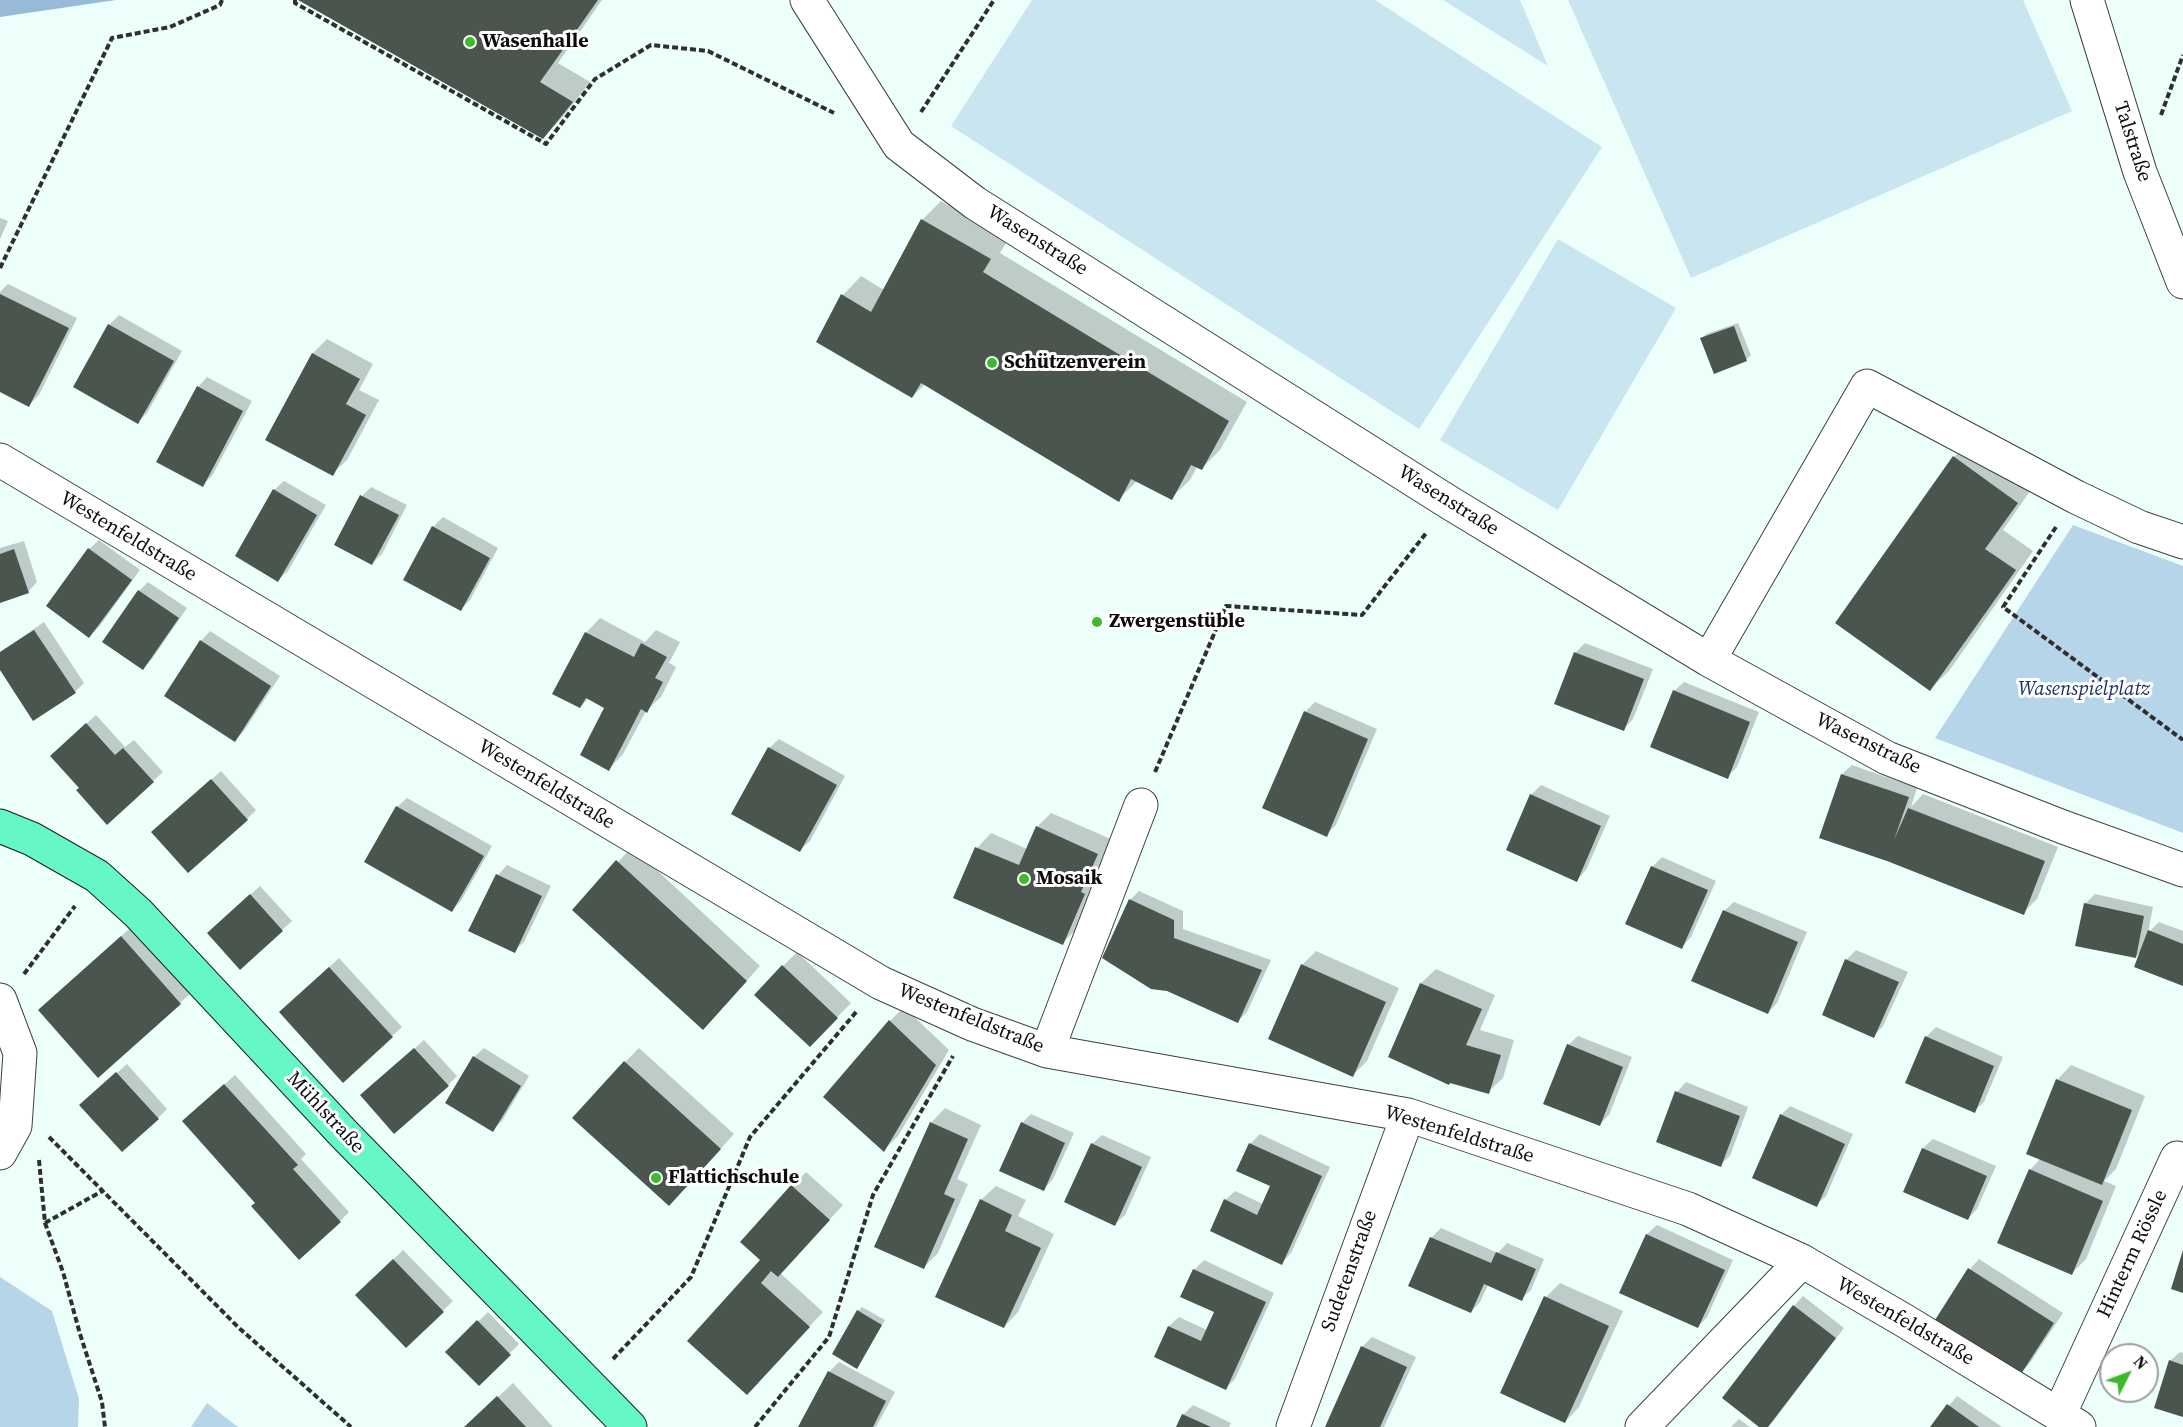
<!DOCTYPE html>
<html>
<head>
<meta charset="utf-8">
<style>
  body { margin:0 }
  #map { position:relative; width:2183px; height:1427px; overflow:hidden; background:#edfffa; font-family:"Source Serif 4",serif }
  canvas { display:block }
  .north { position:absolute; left:2099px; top:1343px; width:60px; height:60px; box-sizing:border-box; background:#fff; border:2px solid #9e9e9e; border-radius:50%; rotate:48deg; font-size:16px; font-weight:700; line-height:24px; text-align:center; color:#0d0d0d }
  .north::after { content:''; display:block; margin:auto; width:21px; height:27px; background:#3abb27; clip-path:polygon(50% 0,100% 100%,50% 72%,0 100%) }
</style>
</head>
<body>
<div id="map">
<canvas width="2183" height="1427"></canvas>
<div class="north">N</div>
</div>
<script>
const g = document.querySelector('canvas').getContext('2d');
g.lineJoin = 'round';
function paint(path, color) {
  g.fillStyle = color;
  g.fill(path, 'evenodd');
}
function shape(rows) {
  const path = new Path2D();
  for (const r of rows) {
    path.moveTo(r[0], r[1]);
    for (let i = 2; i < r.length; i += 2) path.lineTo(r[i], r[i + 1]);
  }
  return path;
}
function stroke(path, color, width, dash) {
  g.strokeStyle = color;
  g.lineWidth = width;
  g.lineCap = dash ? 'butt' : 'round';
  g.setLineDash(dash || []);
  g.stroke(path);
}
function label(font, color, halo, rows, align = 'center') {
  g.font = font + ' "Source Serif 4",serif';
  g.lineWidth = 6;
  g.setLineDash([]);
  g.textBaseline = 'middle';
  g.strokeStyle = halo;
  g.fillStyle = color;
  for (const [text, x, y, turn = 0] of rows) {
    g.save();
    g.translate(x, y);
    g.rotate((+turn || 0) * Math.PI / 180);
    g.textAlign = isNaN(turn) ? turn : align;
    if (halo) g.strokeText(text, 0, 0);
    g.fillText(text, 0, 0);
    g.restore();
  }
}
const green = shape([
  [2073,525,2183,566,2183,833,1935,738],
  [0,1277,52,1311,79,1399,78,1427,0,1427],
  [207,1403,238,1427,191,1427]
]);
const forest = shape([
  [0,0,116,0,0,17]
]);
const pitch = shape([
  [1032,0,1375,0,1602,147,1419,429,951,126],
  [1443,0,1520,0,1548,66],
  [1568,0,2023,0,2072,111,1691,278],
  [1558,239,1676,308,1558,510,1440,440]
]);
const shadow = shape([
  [302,0,602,0,558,63,590,82,561,119,543,137],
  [941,201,1008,240,1000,253,1247,402,1220,450,1201,469,1197,467,1190,480,1171,498,1137,481,1118,500,925,384,912,397,818,341,843,295,861,276,884,290,922,220],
  [0,218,8,221,0,239],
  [8,284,77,318,39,395,29,405,0,390,0,292],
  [119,315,182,351,147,413,138,422,109,325],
  [1738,323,1751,355,1746,360,1702,339,1706,334],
  [327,339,373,364,359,390,379,400,347,460,332,474,267,439,313,353],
  [207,377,252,401,212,476,202,485,198,387],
  [1973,439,2035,484,2003,530,2033,551,1949,671,1930,689,1954,457],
  [284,481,326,505,288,571,278,580,274,490],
  [371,487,407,505,382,554,372,563,362,496],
  [443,517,498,548,470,600,461,609,433,527],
  [99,540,140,570,99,627,89,636,89,549],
  [24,541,37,582,28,592,0,601,0,548],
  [148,582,187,608,152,659,143,668,139,591],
  [600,618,645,642,656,630,680,642,669,663,676,667,661,697,646,711,623,754,609,769,606,707,589,698,580,707,586,633],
  [44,622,84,683,75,692,0,667,0,652],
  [210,631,280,676,244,731,235,740,201,641],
  [1585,643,1653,669,1633,719,1624,729,1556,703,1576,652],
  [1684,682,1759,712,1737,767,1727,777,1674,691],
  [1315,702,1377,729,1336,825,1326,835,1264,808,1306,711],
  [96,715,125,747,134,740,163,772,153,781,81,788,62,746],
  [779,739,845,776,810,841,800,850,769,748],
  [1852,765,1917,788,1911,807,1923,794,2058,847,2037,899,2023,913,1886,860,1821,837,1842,774],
  [221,771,256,810,247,819,162,823],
  [1541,785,1610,816,1586,870,1577,880,1531,795],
  [407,798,492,846,461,901,452,910,397,807],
  [1051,813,1111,839,1094,878,1098,879,1077,929,1062,943,977,848,991,833,1027,849,1037,827],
  [632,847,760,966,717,1014,574,910],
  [1662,857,1716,881,1691,937,1682,947,1627,923,1652,867],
  [507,865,551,886,524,942,514,951,470,930,498,875],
  [260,886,292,921,282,930,218,924],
  [1139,891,1183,911,1183,929,1271,960,1247,1012,1237,1022,1130,900],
  [2095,894,2153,907,2148,933,2159,922,2183,931,2183,984,2142,950,2136,957,2085,904],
  [1734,902,1807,932,1777,1003,1768,1013,1724,911],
  [136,923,195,989,180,1003,54,996],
  [1856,950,1908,972,1883,1026,1874,1036,1824,1014,1846,960],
  [1316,951,1399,988,1367,1061,1353,1075,1302,965],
  [797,952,851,1003,824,1031,783,966],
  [339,958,402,1027,343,1081,290,1003],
  [1436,969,1495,995,1480,1030,1514,1040,1503,1078,1488,1092,1390,1056,1421,983],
  [904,1007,949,1050,898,1136,884,1150,890,1021],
  [1936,1027,2003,1057,1984,1102,1974,1111,1926,1037],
  [1578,1036,1632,1057,1609,1115,1599,1125,1568,1045],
  [424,1040,457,1076,448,1085,372,1086],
  [484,1048,529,1076,502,1121,492,1130,474,1057],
  [639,1048,734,1134,683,1190,625,1062],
  [127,1064,167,1109,158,1118,91,1096],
  [2071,1065,2145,1096,2116,1169,2104,1181,2116,1186,2086,1259,2072,1273,2030,1170,2041,1158,2057,1080],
  [235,1075,306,1154,301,1159,349,1212,340,1221,257,1203,194,1112],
  [1686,1082,1748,1107,1730,1156,1720,1165,1677,1092],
  [1790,1106,1853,1134,1826,1196,1816,1205,1781,1115],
  [945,1108,981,1125,957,1179,968,1184,938,1253,924,1267,931,1123],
  [1031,1114,1074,1133,1053,1179,1044,1189,1022,1123],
  [1260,1134,1330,1167,1291,1253,1282,1263,1225,1200,1235,1191,1263,1204,1272,1185,1250,1144],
  [1102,1135,1151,1157,1125,1215,1115,1224,1092,1144],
  [1933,1139,1996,1166,1977,1209,1968,1219,1905,1191,1923,1148],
  [806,1172,843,1205,780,1273,823,1312,747,1393,762,1260,792,1186],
  [996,1186,1026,1200,1018,1216,1054,1234,1018,1312,1004,1327,981,1200],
  [1657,1225,1733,1260,1707,1317,1698,1327,1621,1292,1647,1234],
  [1441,1228,1498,1253,1507,1243,1544,1259,1531,1290,1521,1299,1488,1285,1480,1302,1471,1312,1431,1238],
  [403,1250,453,1301,406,1346,357,1295],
  [1979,1259,2063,1313,2030,1363,2021,1373,1937,1319,1970,1269],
  [1204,1260,1274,1293,1235,1379,1226,1388,1156,1357,1169,1326,1179,1317,1207,1330,1216,1312,1194,1270],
  [1560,1283,1623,1311,1579,1407,1565,1422,1546,1297],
  [1803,1296,1844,1328,1774,1420,1767,1427,1762,1427,1794,1306],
  [862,1307,885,1320,857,1367,858,1311],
  [488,1312,519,1344,479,1384,447,1352],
  [1372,1337,1416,1357,1384,1427,1326,1427,1362,1347],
  [2180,1352,2183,1353,2183,1415,2170,1361],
  [839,1362,895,1392,876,1427,803,1427,829,1372],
  [513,1383,553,1427,466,1427],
  [1957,1396,2002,1427,1932,1427],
  [1193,1405,1231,1423,1229,1427,1178,1427,1183,1415],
  [1739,1419,1750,1427,1731,1427]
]);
const building = shape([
  [298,0,598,0,540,82,573,102,543,139],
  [921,219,991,259,983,272,1229,421,1202,470,1191,465,1172,500,1131,479,1119,502,921,383,912,398,816,342,841,294,871,312],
  [0,294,69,328,29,407,0,392],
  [108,324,174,361,138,424,73,387],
  [1734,326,1747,361,1714,374,1700,338],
  [312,353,360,379,346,404,366,415,333,476,265,440],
  [197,386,243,411,203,487,156,462],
  [1953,456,2018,503,1985,549,2016,570,1930,691,1835,623],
  [273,489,317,515,278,582,235,556],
  [360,495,399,515,372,565,334,545],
  [432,526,490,558,461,611,403,580],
  [88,548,132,580,89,638,46,606],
  [14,549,29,593,0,603,0,554],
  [138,590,179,618,143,670,102,642],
  [34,630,76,693,33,721,0,670,0,652],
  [585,632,634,657,641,643,667,657,655,678,663,682,647,713,641,709,609,771,580,755,604,708,586,698,580,708,552,694],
  [200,640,271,686,235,742,164,696],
  [1574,652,1644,679,1624,731,1554,704],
  [1673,690,1750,722,1728,779,1650,747],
  [1304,711,1368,739,1327,837,1262,808],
  [86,723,115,755,123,748,154,782,107,825,76,790,79,788,50,756],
  [768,747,837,785,800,852,731,814],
  [1841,774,1909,797,1894,840,1908,808,2045,861,2024,915,1887,861,1819,838],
  [211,779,248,820,188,873,151,832],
  [1530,794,1601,826,1577,882,1506,850],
  [396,806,484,856,452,912,364,862],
  [1036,826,1098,854,1081,892,1085,894,1063,945,953,898,975,847,1019,865],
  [616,860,747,981,703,1030,572,910],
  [1651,866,1708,890,1682,949,1625,924],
  [496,874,542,896,515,953,468,931],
  [250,894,283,931,240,970,207,933],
  [1129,899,1174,920,1174,938,1262,970,1238,1023,1167,991,1151,989,1102,958],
  [2084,903,2144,916,2136,958,2075,946],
  [1723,910,1798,942,1768,1014,1691,981],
  [2148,930,2183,944,2183,986,2134,967],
  [121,936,181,1004,98,1078,38,1010],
  [1845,959,1899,982,1874,1038,1822,1015],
  [1301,964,1386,1002,1353,1077,1268,1039],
  [782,965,838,1018,810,1047,754,995],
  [329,967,393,1037,343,1083,279,1012],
  [1420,983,1482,1009,1466,1045,1501,1055,1489,1094,1450,1083,1449,1085,1388,1057],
  [889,1020,936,1065,884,1152,823,1097],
  [1925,1036,1994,1066,1975,1113,1905,1083],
  [1567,1044,1623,1067,1600,1126,1543,1104],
  [414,1048,449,1086,394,1134,360,1095],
  [473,1056,521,1086,493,1132,445,1103],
  [624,1061,721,1149,669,1206,572,1118],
  [116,1072,159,1119,122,1152,79,1105],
  [2056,1079,2132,1110,2102,1185,2026,1154],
  [224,1084,298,1165,293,1169,341,1222,299,1260,251,1206,255,1203,182,1121],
  [1675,1091,1740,1116,1721,1167,1656,1142],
  [1780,1114,1845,1144,1817,1207,1752,1178],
  [930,1122,968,1139,944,1194,955,1199,924,1269,874,1247],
  [1021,1122,1065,1143,1044,1191,999,1171],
  [1091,1143,1142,1167,1115,1226,1064,1202],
  [1249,1143,1322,1176,1282,1265,1210,1231,1224,1199,1257,1215,1270,1186,1236,1171],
  [1922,1148,1987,1176,1968,1220,1903,1192],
  [2029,1169,2103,1201,2072,1275,1997,1243],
  [791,1185,830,1220,778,1277,771,1271,761,1283,810,1327,747,1395,687,1341,760,1260,740,1242],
  [980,1199,1012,1215,1005,1231,1041,1248,1004,1328,935,1297],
  [1646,1234,1725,1270,1698,1328,1619,1293],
  [1430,1237,1491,1263,1496,1252,1536,1269,1522,1301,1484,1284,1471,1313,1408,1286],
  [2183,1250,2183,1293,2171,1289],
  [393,1259,444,1312,406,1348,355,1295],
  [1968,1268,2054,1323,2021,1374,1935,1320],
  [1193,1269,1266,1302,1226,1390,1154,1357,1168,1326,1201,1341,1214,1312,1180,1297],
  [1544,1296,1609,1326,1565,1423,1500,1393],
  [1793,1305,1836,1338,1768,1427,1759,1427,1722,1398],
  [857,1310,882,1325,857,1369,832,1354],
  [477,1320,511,1355,479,1386,445,1352],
  [1361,1346,1407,1367,1380,1427,1325,1427],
  [2169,1360,2183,1365,2183,1417,2154,1408],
  [828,1371,886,1401,873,1427,798,1427],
  [497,1396,526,1427,464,1427],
  [1947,1404,1979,1427,1930,1427],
  [1182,1414,1211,1427,1176,1427]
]);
const path = shape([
  [295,0,295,3,546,144,595,79,651,45,708,51,834,113],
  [921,112,994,0],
  [2161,115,2183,55],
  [0,268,112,38,170,27,220,5,222,0],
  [2056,527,2003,607,2183,740],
  [1155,772,1226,606,1362,615,1427,532],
  [24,974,75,906],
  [49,1137,239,1328,351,1427],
  [39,1160,45,1223,63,1272,80,1334,102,1402,105,1427],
  [45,1223,104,1190],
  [613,1359,691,1277,750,1137,857,1011],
  [755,1427,829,1337,873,1195,953,1056]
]);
const minor = shape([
  [807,0,899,145,975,203,1450,503,1709,660,1887,758,2063,827,2183,870],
  [2087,0,2140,172,2183,282],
  [0,460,881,983,972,1024,1047,1051,1408,1115,1688,1209,1802,1261,1905,1321,2079,1427],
  [1709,660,1867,386,2076,497,2139,527,2183,542],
  [0,1000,20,1053,15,1126,0,1153],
  [1047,1051,1141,805],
  [2059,1415,2177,1158],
  [1293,1427,1408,1115],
  [1642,1427,1802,1261]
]);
const major = shape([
  [0,826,32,839,97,876,138,913,343,1133,630,1427]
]);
const markers = [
  [470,42,6,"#3abb27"],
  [992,363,6,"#3abb27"],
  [1097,622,6,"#3abb27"],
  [1024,879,6,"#3abb27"],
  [656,1178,6,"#3abb27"]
];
const poiNames = [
  ["Wasenhalle",482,42],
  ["Schützenverein",1004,363],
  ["Zwergenstüble",1109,622],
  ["Mosaik",1036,879],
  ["Flattichschule",668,1178]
];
const streetNames = [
  ["Talstraße",2132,142,72],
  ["Wasenstraße",1037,241,32],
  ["Wasenstraße",1448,501,32],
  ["Westenfeldstraße",128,537,31],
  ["Wasenstraße",1868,744,26],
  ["Westenfeldstraße",546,785,31],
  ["Westenfeldstraße",971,1019,22],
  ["Mühlstraße",325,1113,47],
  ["Westenfeldstraße",1459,1135,17],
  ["Hinterm Rössle",2133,1254,-65],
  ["Sudetenstraße",1350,1271,-70],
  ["Westenfeldstraße",1905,1322,30]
];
const parkNames = [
  ["Wasenspielplatz",2084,690]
];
paint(green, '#b7d5e8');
paint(forest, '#97bad9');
paint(pitch, '#c9e5f0');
paint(shadow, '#0003');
paint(building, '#49554d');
stroke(minor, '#404040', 35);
stroke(major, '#1e1e1e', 35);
stroke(path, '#2f2f2f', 4, [6, 3]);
stroke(minor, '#fff', 33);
stroke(major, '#65f7c8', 33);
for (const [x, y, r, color] of markers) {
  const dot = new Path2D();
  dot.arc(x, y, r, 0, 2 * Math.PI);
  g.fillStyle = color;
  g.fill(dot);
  stroke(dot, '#fff', 2);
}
label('bold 20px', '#0d0d0d', '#fff', poiNames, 'left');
label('20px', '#0d0d0d', '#fff', streetNames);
label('italic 20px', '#1e3264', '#fff', parkNames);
</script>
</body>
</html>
